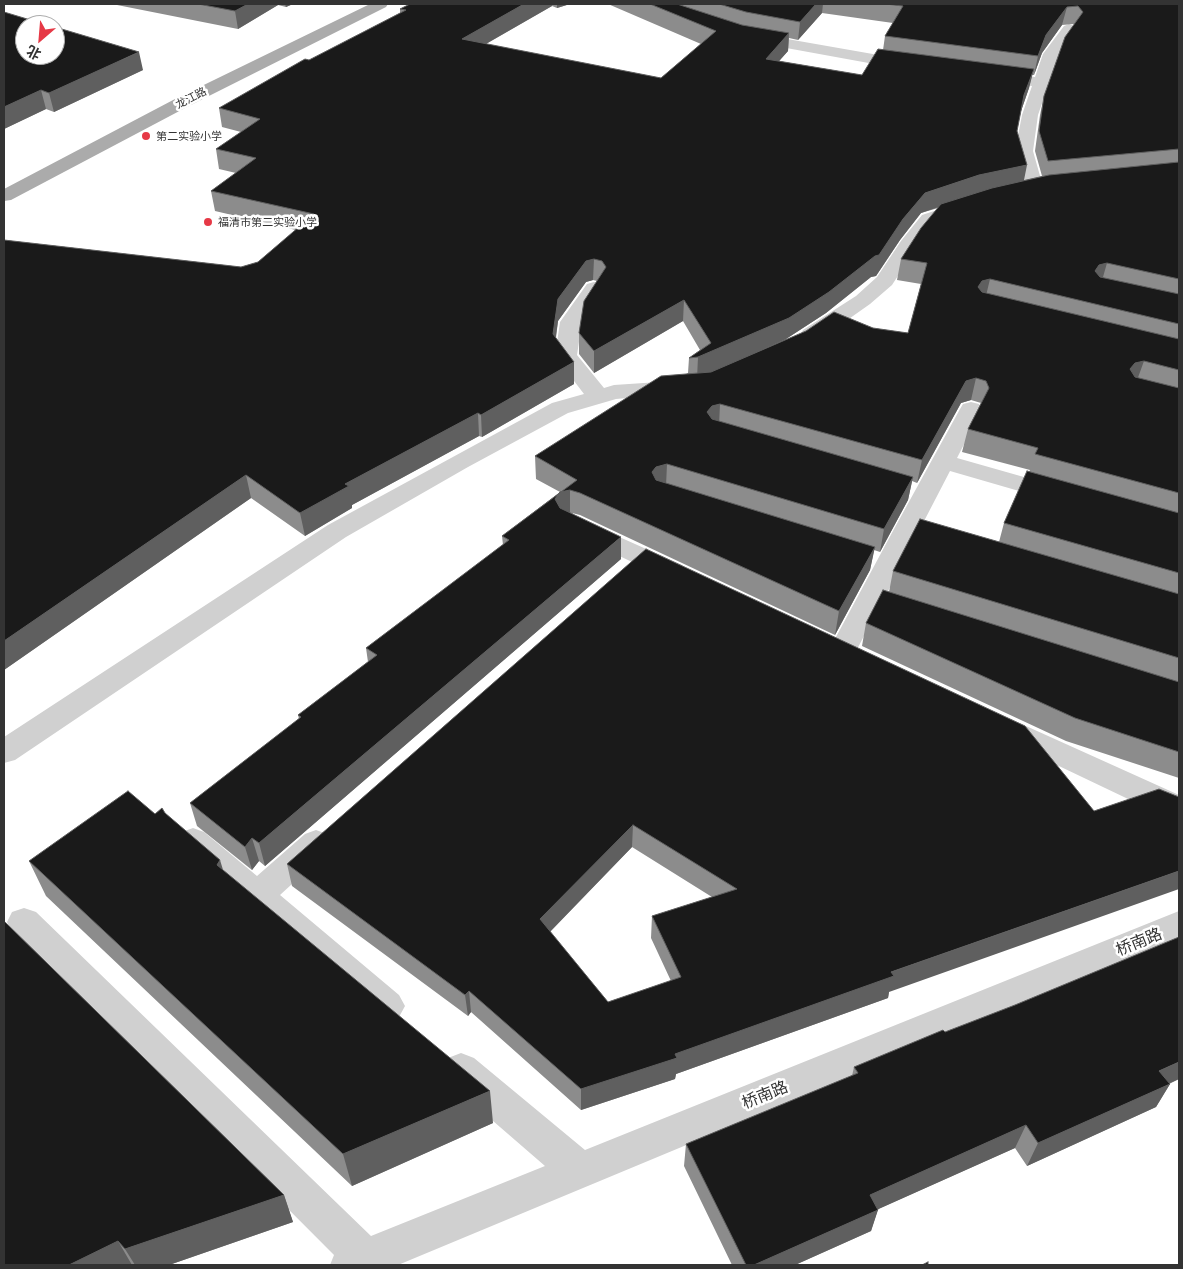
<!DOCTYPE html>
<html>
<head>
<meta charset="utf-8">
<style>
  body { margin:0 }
  #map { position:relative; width:1183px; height:1269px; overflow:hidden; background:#fff; font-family:Lato,"Noto Sans SC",sans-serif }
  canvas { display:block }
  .frame { position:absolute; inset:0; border:5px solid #333; pointer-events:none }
  .north { position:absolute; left:15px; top:15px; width:50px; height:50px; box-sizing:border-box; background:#fff; border:1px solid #adadad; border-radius:50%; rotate:207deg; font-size:14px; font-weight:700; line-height:20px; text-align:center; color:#333 }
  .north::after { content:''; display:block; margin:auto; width:18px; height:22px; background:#e63946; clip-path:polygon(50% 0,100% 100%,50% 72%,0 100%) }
</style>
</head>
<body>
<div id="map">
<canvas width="1183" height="1269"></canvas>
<div class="frame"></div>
<div class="north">北</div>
</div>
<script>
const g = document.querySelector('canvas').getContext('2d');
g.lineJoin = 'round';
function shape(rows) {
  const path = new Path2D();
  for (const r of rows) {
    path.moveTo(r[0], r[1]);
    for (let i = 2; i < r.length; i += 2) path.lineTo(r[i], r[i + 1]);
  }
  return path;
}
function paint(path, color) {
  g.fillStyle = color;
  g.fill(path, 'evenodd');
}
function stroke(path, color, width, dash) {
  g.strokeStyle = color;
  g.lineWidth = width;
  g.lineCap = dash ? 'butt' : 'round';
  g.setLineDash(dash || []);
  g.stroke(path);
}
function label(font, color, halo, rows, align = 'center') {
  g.font = font + ' Lato,"Noto Sans SC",sans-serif';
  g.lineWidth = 5;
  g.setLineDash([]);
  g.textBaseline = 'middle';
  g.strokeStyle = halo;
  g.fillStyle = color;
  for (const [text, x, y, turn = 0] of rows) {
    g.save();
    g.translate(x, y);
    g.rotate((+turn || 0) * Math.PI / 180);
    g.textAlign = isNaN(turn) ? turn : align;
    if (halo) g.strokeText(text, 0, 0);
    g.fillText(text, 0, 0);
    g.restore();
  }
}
const minor = shape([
  [1069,24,1074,26,1077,29,1059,54,1038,115,1033,151,1044,190,1041,194,1035,195,1029,194,1026,190,1015,151,1022,115,1032,86,995,81,989,79,987,76,989,73,995,71,1035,77,1043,54,1064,26,1069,24],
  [753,33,907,60,913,62,915,65,913,68,907,70,748,41,745,38,748,35,753,33],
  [949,206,956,208,958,212,956,216,936,223,916,248,892,285,870,304,819,340,811,341,803,340,800,335,803,330,856,296,877,277,901,241,922,215,949,206],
  [594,282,601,284,604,288,582,322,577,355,604,388,614,385,674,381,682,383,685,388,682,393,616,399,568,413,468,467,346,537,15,760,4,763,4,737,328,525,552,403,584,394,555,356,560,322,587,284,594,282],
  [971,402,979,404,982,409,957,458,1066,489,1069,494,1066,499,1057,502,950,471,922,525,959,536,963,542,959,548,950,550,914,540,886,595,921,605,925,612,921,619,911,621,877,611,853,657,843,660,833,657,829,650,894,529,960,409,963,404,971,402],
  [588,523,682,565,686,571,682,577,673,580,664,577,579,537,575,531,579,525,588,523],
  [1006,717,1179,795,1179,821,1168,818,996,736,991,728,996,720,1006,717],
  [193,828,204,832,257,876,305,834,316,830,327,834,332,843,327,852,280,895,399,995,405,1006,399,1017,387,1022,375,1017,182,850,177,841,182,832,193,828],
  [24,908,36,912,371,1236,545,1166,448,1082,443,1070,448,1058,461,1053,474,1058,585,1150,1179,911,1179,940,398,1265,330,1265,334,1255,12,932,7,922,12,912,24,908]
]);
const major = shape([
  [370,4,388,4,386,7,187,107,11,200,4,201,4,189,175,99,370,4]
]);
const wall = shape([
  [112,4,293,4,286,7,278,5,238,29],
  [410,4,570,4,557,8,552,6,486,44,661,78,701,44,608,4,1179,4,1179,778,1066,741,862,646,866,623,889,592,893,571,999,542,1004,523,1030,470,962,452,968,429,981,403,971,400,961,403,917,483,912,481,908,500,880,552,874,550,870,570,835,635,580,515,572,513,621,559,265,866,259,861,252,870,197,826,190,803,299,719,298,715,368,662,366,648,503,545,502,536,560,492,536,479,535,456,688,373,689,358,700,350,683,321,594,373,579,354,579,333,597,281,593,280,586,282,558,321,556,338,574,384,482,437,479,436,352,505,352,508,305,536,251,498,4,670,4,240,241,267,258,262,296,230,215,211,211,191,236,173,219,169,216,149,241,132,222,127,219,108,400,13,400,9],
  [822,13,893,23,885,36,883,50,862,75,779,61,788,51,789,38,798,40],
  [1074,24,1044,96,1040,115,1035,151,1042,176,1024,180,1017,131,1021,111,1029,88,1032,75,1034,75,1042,53,1062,25],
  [938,208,901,259,897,280,921,284,908,333,873,328,786,339,826,313,871,277,876,276,900,240,921,213],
  [4,12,143,70,54,112,46,109,4,129],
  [646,549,889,992,888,998,676,1074,675,1079,581,1110,471,1012,468,1016,292,886,287,864],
  [632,847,712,897,652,916,651,938,671,981,608,1002,550,932],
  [165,813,223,870,493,1123,352,1186,46,896,29,861,155,814],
  [945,1032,1179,1079,1169,1084,1170,1084,1156,1107,1027,1166,1015,1148,878,1209,871,1231,795,1265,732,1265,684,1166,686,1144,852,1076,854,1067],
  [284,1195,293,1222,169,1265,4,1265]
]);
const shadedWall = shape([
  [248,4,278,4,278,5,238,29,235,11],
  [285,4,293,4,286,7],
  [524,4,552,4,552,6,463,57,462,39],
  [557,4,570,4,557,8],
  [816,4,823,4,822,13,798,40,800,22],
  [1067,7,1062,25,1042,53,1034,75,1038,56,1046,35],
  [789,33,788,51,765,77,766,59],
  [139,52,143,70,54,112,49,93],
  [1034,69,1029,88,1020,114,1024,95],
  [41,90,46,109,4,129,4,107],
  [1027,165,1023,185,974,195,921,213,900,240,876,276,871,277,826,313,786,339,697,379,698,357,875,256,903,219,925,193,979,175],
  [594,259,593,280,586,282,558,321,553,356,553,334,558,299,586,261],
  [1107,263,1101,284,1095,271,1099,265],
  [990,279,985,300,978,287,982,281],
  [684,300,683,321,594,373,594,351],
  [1144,361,1136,383,1130,369,1135,363],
  [574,362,574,384,482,437,481,415],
  [976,378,971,400,961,403,917,483,922,460,966,381],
  [720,404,719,426,706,434,707,412,712,406],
  [478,413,479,436,352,505,352,508,305,536,300,513,345,484],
  [667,464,666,486,655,489,652,472,656,467],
  [246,475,251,498,4,670,4,641],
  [913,477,908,500,880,552,884,529],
  [570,490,570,513,555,522,555,499,560,492],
  [621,537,621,559,265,866,259,843],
  [875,547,870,570,835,635,839,611],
  [633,825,632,847,541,941,540,919],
  [252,838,259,861,252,870,245,847],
  [220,860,231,896,217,865],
  [1179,871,1179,889,889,992,888,998,676,1074,675,1079,581,1110,581,1089,891,972],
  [469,991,471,1012,468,1016,465,995],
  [1179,1062,1179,1079,1146,1094,1159,1071],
  [1170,1084,1156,1107,1027,1166,1038,1143],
  [490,1091,493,1123,352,1186,343,1154],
  [1026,1125,1015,1148,863,1216,870,1195],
  [284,1195,293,1222,169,1265,135,1265,125,1249],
  [878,1210,871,1231,795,1265,754,1265],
  [118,1241,132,1265,69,1265]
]);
const building = shape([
  [198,4,248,4,235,11,198,4],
  [410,4,524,4,462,39,661,78,716,31,650,4,677,4,742,25,789,33,766,59,862,75,878,49,1034,69,1024,95,1017,131,1027,165,979,175,925,193,903,219,879,255,875,256,829,292,789,318,698,357,689,358,711,343,684,300,594,351,579,333,584,301,606,267,602,261,594,259,586,261,558,299,553,334,574,362,481,415,478,413,345,484,349,486,300,513,246,475,4,641,4,240,241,267,258,262,314,214,211,191,256,158,216,149,260,119,219,108,305,59,309,60,406,10,400,9,410,4],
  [719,4,816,4,800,22,746,12,719,4],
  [885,4,1179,4,1179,149,1048,161,1039,131,1044,96,1065,37,1083,12,1078,6,1067,7,1046,35,1038,56,885,36,903,6,885,4],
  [4,12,47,25,25,25,25,55,55,55,55,27,139,52,49,93,41,90,4,107,4,12],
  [1179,162,1179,279,1107,263,1099,265,1095,271,1100,277,1179,294,1179,324,990,279,982,281,978,287,982,292,1179,339,1179,370,1144,361,1135,363,1130,369,1135,377,1179,388,1179,493,1035,454,1038,448,968,429,989,388,986,381,976,378,966,381,922,460,720,404,712,406,707,412,712,419,913,477,884,529,667,464,656,467,652,472,656,480,875,547,839,611,580,493,570,490,560,492,555,499,560,508,621,537,259,843,252,838,245,847,190,803,301,717,298,715,377,655,366,648,509,540,502,536,577,480,535,456,661,376,711,372,806,331,834,312,873,328,908,333,927,263,901,259,921,228,941,204,992,188,1049,175,1179,162],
  [1027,471,1179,513,1179,573,1004,523,1027,471],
  [920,519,1179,594,1179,658,893,571,920,519],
  [646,549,1025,726,1094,811,1159,789,1179,797,1179,871,891,972,894,976,675,1054,677,1058,581,1089,469,991,465,995,287,864,646,549],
  [633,825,737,889,652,916,681,977,608,1002,540,919,633,825],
  [883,590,1179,682,1179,752,1075,718,866,623,883,590],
  [128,791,155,814,162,808,165,813,220,860,217,865,490,1091,343,1154,29,861,128,791],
  [4,921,284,1195,125,1249,118,1241,69,1265,4,1265,4,921],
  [1179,937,1179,1062,1159,1071,1170,1084,1038,1143,1026,1125,870,1195,878,1210,754,1265,746,1265,686,1144,858,1073,854,1067,943,1030,945,1032,1015,1005,1179,937],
  [928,1262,928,1265,922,1265,928,1262]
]);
const markers = [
  [146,136,5,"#e63946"],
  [208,222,5,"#e63946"]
];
const farStreetnames = [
  ["龙江路",191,98,-27]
];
const farPoinames = [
  ["第二实验小学",156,136],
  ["福清市第二实验小学",218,222]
];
const nearStreetnames = [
  ["桥南路",1139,942,-22],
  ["桥南路",765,1095,-22]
];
paint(minor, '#d0d0d0');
paint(major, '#ababab');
paint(wall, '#8c8c8c');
paint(shadedWall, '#5f5f5f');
paint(building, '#1a1a1a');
stroke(building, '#5f5f5f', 1);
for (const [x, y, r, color] of markers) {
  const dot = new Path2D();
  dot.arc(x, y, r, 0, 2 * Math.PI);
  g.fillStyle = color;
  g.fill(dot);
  stroke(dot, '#fff', 2);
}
label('11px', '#333', '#fff', farStreetnames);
label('11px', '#333', '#fff', farPoinames, 'left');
label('16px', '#333', '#fff', nearStreetnames);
</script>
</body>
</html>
